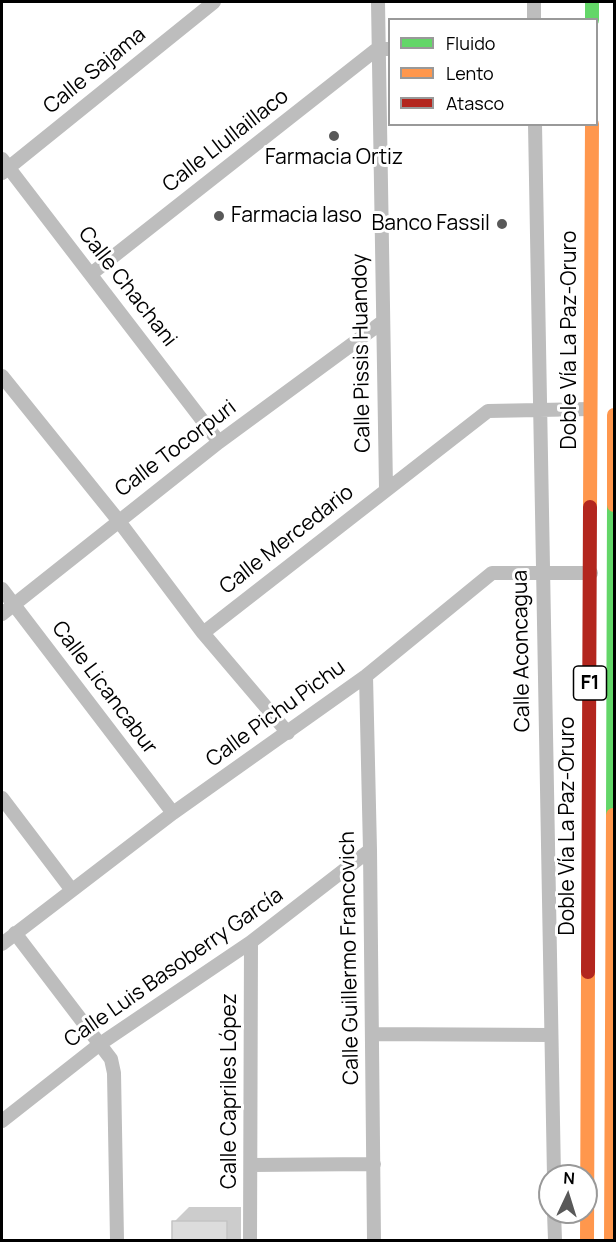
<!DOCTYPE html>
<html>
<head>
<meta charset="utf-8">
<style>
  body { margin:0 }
  #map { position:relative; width:616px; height:1242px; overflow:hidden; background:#fff; font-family:Manrope,sans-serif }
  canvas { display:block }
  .frame { position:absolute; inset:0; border:3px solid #000; pointer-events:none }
  .legend { position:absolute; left:388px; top:18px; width:210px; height:108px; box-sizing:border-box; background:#fff; border:2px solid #999; margin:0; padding:8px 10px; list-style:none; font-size:18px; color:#000 }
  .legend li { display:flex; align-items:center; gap:12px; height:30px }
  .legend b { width:30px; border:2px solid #999 }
  .north { position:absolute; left:538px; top:1164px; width:60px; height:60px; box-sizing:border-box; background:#fff; border:2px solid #999; border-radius:50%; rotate:4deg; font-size:16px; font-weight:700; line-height:24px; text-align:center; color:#000 }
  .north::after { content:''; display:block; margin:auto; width:21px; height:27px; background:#595959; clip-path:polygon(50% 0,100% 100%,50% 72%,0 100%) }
</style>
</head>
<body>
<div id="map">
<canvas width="616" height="1242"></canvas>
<div class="frame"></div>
<ul class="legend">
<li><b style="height:8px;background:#63d668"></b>Fluido</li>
<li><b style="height:8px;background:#ff974d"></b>Lento</li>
<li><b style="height:8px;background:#b3261e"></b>Atasco</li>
</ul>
<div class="north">N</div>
</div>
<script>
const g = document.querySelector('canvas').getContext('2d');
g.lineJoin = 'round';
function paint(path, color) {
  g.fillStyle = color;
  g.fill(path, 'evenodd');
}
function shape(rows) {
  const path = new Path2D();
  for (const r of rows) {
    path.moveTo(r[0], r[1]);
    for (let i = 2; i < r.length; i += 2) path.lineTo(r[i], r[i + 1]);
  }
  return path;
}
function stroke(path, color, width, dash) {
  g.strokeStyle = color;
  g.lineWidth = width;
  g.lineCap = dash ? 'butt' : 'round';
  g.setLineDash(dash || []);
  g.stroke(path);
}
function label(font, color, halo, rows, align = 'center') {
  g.font = font + ' Manrope,sans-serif';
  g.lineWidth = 6;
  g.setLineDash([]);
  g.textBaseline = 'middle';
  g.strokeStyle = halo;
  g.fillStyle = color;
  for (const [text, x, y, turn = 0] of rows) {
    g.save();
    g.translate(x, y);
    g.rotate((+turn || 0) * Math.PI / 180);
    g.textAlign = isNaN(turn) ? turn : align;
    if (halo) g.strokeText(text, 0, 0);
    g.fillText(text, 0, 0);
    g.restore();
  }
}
const shadow = shape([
  [189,1207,241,1207,241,1240,174,1240,174,1222]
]);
const building = shape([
  [172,1221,227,1221,227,1240,172,1240,172,1221]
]);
const street = shape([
  [378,2,386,488],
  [534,20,534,2],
  [535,124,554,1176],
  [2,159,219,442],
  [2,173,214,2],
  [91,274,377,49,390,49],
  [2,376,118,520,203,633,288,733],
  [2,589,173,813],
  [2,614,219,442,381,323],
  [203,633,488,411,590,409],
  [366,676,370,850,374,1240],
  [2,798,71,889],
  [15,933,111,1059,114,1073,117,1240],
  [2,944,173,813,366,676,492,573,591,573],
  [372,1034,551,1035],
  [2,1121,100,1044,251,942,370,850],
  [251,1165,374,1164],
  [554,1212,555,1240],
  [250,1240,251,942]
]);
const fast = shape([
  [592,2,592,20],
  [613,815,614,505]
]);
const slow = shape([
  [614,505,614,415],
  [590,507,592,124],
  [587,1240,588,972],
  [611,1240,613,815]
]);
const jam = shape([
  [588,972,590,507]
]);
const markers = [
  [334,136,6,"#595959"],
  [219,216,6,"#595959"],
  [502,224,6,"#595959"]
];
const shields = [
  [590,683,33]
];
const shieldNames = [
  ["F1",590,683]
];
const streetNames = [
  ["Calle Sajama",95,71,-39],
  ["Calle Llullaillaco",226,141,-38],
  ["Calle Chachani",127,287,52],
  ["Doble Vía La Paz-Oruro",570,340,-90],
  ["Calle Pissis Huandoy",362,353,-91],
  ["Calle Tocorpuri",176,449,-37],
  ["Calle Mercedario",287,540,-38],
  ["Calle Aconcagua",522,651,-91],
  ["Calle Licancabur",104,688,53],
  ["Calle Pichu Pichu",276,714,-36],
  ["Doble Vía La Paz-Oruro",568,826,-90],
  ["Calle Guillermo Francovich",350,958,-91],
  ["Calle Luis Basoberry García",174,968,-35],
  ["Calle Capriles López",230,1091,-90]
];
const poiNames = [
  ["Farmacia Ortiz",334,158],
  ["Farmacia Iaso",231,216,"left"],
  ["Banco Fassil",490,224,"right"]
];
paint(shadow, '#0003');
paint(building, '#dcdcdc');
stroke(building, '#c4c4c4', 1.5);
stroke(street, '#bdbdbd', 14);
stroke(fast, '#63d668', 14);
stroke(slow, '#ff974d', 14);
stroke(jam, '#b3261e', 14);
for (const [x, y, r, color] of markers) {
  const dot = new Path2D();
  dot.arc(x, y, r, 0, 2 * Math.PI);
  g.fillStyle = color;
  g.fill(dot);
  stroke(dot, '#fff', 2);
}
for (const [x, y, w] of shields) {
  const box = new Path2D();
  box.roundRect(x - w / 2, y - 17, w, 34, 4.5);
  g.fillStyle = '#fff';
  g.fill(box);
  stroke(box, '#000', 1.5);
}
label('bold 20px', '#000', null, shieldNames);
label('21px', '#000', '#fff', streetNames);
label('21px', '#000', '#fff', poiNames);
</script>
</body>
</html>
